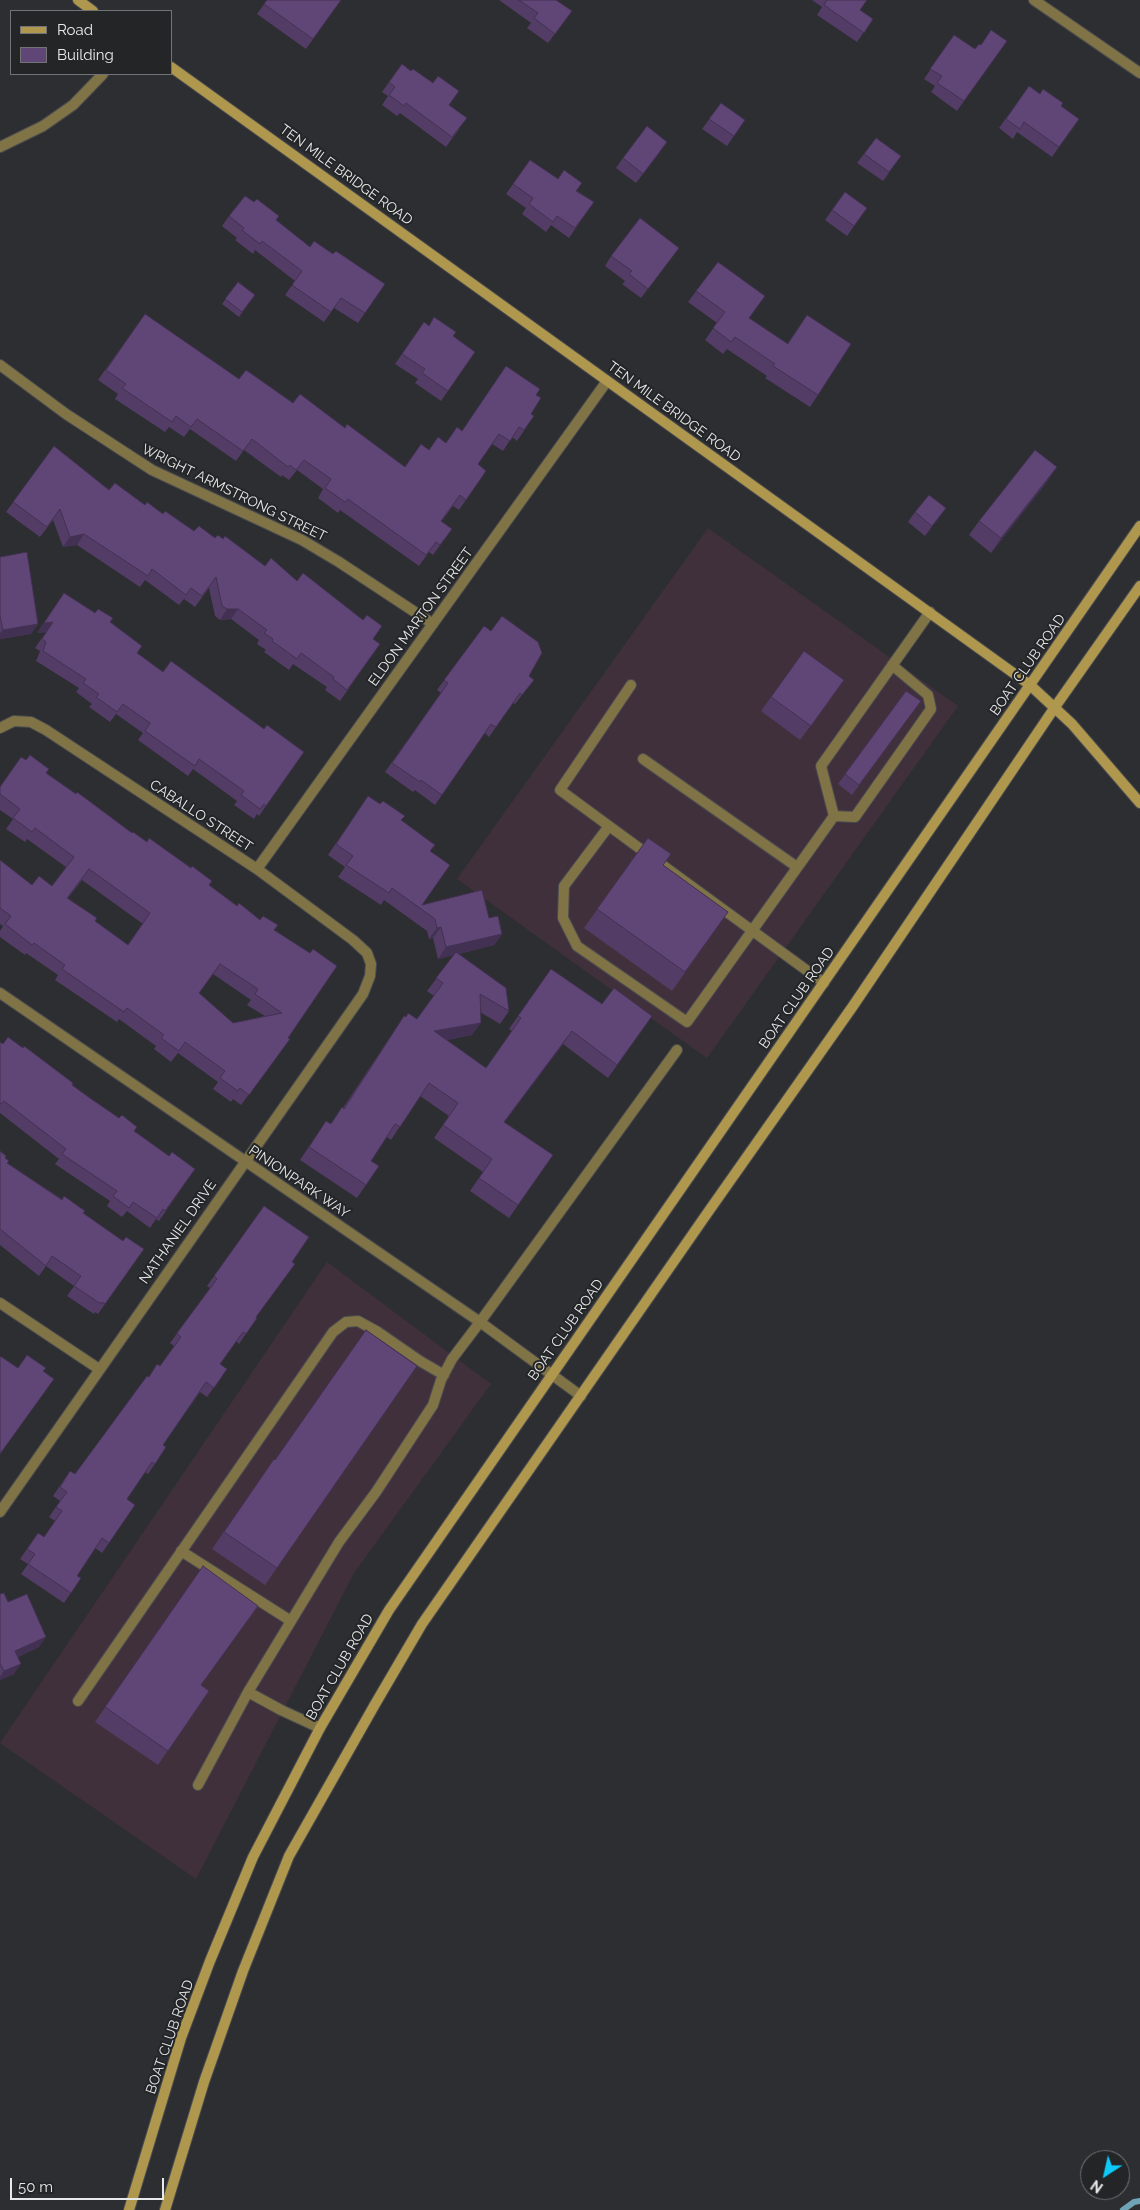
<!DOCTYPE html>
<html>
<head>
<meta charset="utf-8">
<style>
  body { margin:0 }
  #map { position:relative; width:1140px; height:2210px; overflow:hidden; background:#2d2e31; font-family:Raleway,sans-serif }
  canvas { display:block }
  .legend { position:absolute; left:10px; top:10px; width:162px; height:65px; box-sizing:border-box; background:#232527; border:1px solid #727375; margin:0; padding:6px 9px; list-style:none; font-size:15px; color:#e8e9ea }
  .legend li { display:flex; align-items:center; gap:10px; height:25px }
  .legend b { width:25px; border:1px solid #727375 }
  .north { position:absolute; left:1080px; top:2150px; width:50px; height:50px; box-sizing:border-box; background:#232527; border:1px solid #727375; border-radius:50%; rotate:215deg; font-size:14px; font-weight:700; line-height:20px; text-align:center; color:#e8e9ea }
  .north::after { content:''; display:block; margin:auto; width:18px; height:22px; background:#0dcafa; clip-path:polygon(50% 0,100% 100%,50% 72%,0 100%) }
  .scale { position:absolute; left:10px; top:2178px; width:154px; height:22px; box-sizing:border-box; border:2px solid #e8e9ea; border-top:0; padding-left:6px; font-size:15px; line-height:18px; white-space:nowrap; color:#e8e9ea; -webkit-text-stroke:4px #232527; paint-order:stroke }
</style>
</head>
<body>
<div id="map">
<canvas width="1140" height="2210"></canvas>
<ul class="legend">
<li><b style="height:6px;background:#af984e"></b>Road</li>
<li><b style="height:14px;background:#604677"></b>Building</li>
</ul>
<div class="north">N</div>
<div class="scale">50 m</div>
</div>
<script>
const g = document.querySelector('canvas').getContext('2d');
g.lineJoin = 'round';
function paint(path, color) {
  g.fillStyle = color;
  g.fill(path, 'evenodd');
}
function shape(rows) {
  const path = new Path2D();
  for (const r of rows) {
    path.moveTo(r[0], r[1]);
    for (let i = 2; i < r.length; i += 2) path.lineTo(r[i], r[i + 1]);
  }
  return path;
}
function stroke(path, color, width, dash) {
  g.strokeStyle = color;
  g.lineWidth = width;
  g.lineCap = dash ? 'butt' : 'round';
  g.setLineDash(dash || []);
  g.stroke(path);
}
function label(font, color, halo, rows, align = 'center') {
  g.font = font + ' Raleway,sans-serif';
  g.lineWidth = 4;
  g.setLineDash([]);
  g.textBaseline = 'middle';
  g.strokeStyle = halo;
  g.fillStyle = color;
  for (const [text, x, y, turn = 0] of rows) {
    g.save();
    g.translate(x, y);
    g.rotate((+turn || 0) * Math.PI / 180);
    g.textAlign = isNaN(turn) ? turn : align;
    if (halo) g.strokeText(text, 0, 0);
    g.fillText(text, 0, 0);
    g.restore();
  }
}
const commercial = shape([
  [708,528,958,706,707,1058,457,879],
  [327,1262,491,1384,354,1573,196,1879,0,1743]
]);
const stream = shape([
  [1123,2210,1134,2202,1140,2201]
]);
const lane = shape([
  [631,685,560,790,609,826,564,886,563,918,577,946,687,1022,834,816,821,766,930,612],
  [643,759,797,867],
  [834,816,855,817,931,709,928,695,892,665],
  [609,826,824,983],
  [181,1551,291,1621],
  [78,1701,333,1332,346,1322,358,1321,378,1332,420,1361,444,1375],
  [320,1728,281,1710,248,1692,339,1542,376,1492,433,1405,441,1380,452,1359,480,1322],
  [198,1785,248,1692]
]);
const street = shape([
  [1034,0,1140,73],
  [0,147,43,126,73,105,103,74],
  [0,365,66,414,152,470,302,540,339,562,433,624],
  [0,728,14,721,31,722,46,730,257,869,353,940,367,953,371,964,370,976,363,994,0,1512],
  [257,869,607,381],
  [0,993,480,1322,581,1396],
  [0,1303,99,1369],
  [480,1322,677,1050]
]);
const secondary = shape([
  [78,0,93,11],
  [171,67,1030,685,1072,724,1140,803],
  [129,2210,181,2038,210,1961,253,1857,320,1728,389,1610,1140,526],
  [165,2210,204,2082,243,1971,289,1856,374,1706,422,1624,706,1215,853,1006,1055,707,1140,586]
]);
const wall = shape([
  [267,0,341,0,306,49,257,14],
  [499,0,556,0,572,11,548,43,527,28,531,23],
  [812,0,867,0,860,10,873,19,857,42,817,15,822,7],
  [954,35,975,49,980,45,1007,41,957,111,931,92,935,86,924,79],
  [402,64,449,105,460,128,446,147,400,113,397,116,382,105,388,96,382,92],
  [1029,86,1040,94,1061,106,1079,119,1052,157,1017,132,1013,139,999,128],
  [721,103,745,120,727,146,702,129],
  [876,138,901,156,883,181,857,163],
  [660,152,636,183,616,168,623,158],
  [530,160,594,202,569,238,551,225,546,232,522,214,526,208,506,194],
  [845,192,867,208,847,236,825,220],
  [229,216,276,220,310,247,333,254,385,284,358,323,334,308,324,322,285,295,295,281,255,250,253,254,235,240,237,238,222,226],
  [679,248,641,298,622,284,625,281,605,266,611,256],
  [718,262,749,318,787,344,807,315,818,395,810,407,765,378,767,376,727,349,723,354,705,340,717,323,688,302],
  [238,282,255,295,239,317,222,304],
  [145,314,239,379,345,428,405,467,429,450,446,442,462,431,536,395,531,414,534,416,517,441,512,437,503,451,492,444,478,464,486,471,459,510,453,506,441,522,452,529,433,555,429,552,419,566,340,510,338,513,318,498,323,489,297,470,289,480,282,475,281,477,244,450,236,461,190,429,184,437,169,427,165,432,115,399,118,394,98,380],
  [424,322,429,326,453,336,475,352,441,401,415,383,418,379,395,364],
  [54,446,109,490,163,514,194,531,215,538,223,539,265,566,297,581,380,644,340,701,325,690,327,687,293,664,289,670,264,652,266,650,257,644,259,640,231,619,220,620,215,616,209,588,195,607,184,599,179,605,145,580,140,587,77,545,63,547,53,520,40,537,6,512],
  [1047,482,991,553,969,535,979,521],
  [946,508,925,536,908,522,915,512],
  [0,557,38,624,31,634,0,639],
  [64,593,110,622,137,653,163,672,304,752,259,816,257,814,254,819,234,805,237,801,193,769,188,776,138,740,143,733,116,714,110,722,89,707,92,704,76,692,79,688,36,661,40,651,35,648,46,632,37,633],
  [484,626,529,676,534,680,515,704,513,703,489,737,485,733,435,805,415,790,413,792,385,772,441,693,437,690],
  [804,651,844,680,800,740,761,711],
  [906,691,921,701,852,795,838,784],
  [46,773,132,833,209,885,237,906,274,931,288,1038,290,1039,241,1105,233,1099,231,1102,213,1089,218,1082,178,1053,171,1062,154,1049,156,1046,119,1019,117,1022,55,980,58,975,26,953,25,955,0,937,0,931,3,926,0,924,0,860,32,885,52,886,66,867,27,839,25,842,6,829,13,819,0,810,0,787],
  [82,880,143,924,128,945,95,921,68,898],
  [213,974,251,1000,247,1005,265,1016,233,1023,199,993],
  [368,796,401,820,430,851,422,905,489,918,502,934,494,945,459,954,509,1011,500,1024,480,1012,472,1035,447,1040,486,1068,512,1031,509,1029,551,969,602,1004,652,1016,608,1078,563,1044,504,1122,553,1155,509,1218,470,1191,483,1172,434,1138,449,1116,420,1096,391,1140,387,1137,371,1161,379,1166,357,1198,300,1160,326,1121,330,1124,343,1108,404,1016,417,1019,434,996,427,991,454,955,438,959,433,938,429,939,427,931,384,900,381,905,338,877,345,867,328,855],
  [648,838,663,865,728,912,672,991,584,928],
  [0,1042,72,1085,134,1131,169,1156,195,1169,159,1221,156,1219,150,1228,127,1211,122,1217,107,1206,110,1201,55,1164,59,1159,0,1113],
  [0,1151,7,1163,83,1213,123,1241,144,1249,98,1314,95,1312,94,1314,67,1296,74,1286,46,1266,39,1276,0,1245],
  [264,1206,292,1262,256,1317,257,1318,239,1344,236,1341,220,1364,227,1369,207,1397,200,1392,163,1445,155,1464,148,1474,145,1472,127,1499,109,1543,102,1553,95,1548,77,1576,81,1578,64,1603,21,1574,28,1564,20,1559,38,1533,44,1537,55,1521,49,1517,60,1501,53,1496,70,1471,75,1474,149,1377,160,1366,174,1346,170,1343,210,1288,207,1286],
  [417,1366,265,1585,212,1549,274,1459,275,1460],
  [203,1566,201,1686,209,1691,158,1765,95,1722],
  [0,1594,8,1602,39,1647,18,1657,14,1674,0,1680]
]);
const shadedWall = shape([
  [1057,467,1047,482,991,553,1001,538],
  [946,508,939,518,925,536,932,526],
  [84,534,77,545,63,547,70,537],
  [227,609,238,609,231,619,220,620],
  [53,622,46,632,37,633,44,623],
  [38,624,31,634,0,639,0,633,3,630],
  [441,927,433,938,429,939,437,928],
  [502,934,494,945,438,959,446,947],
  [481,1023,472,1035,425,1044,434,1031],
  [572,1031,563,1044,495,1135,504,1122],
  [46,1637,39,1647,8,1661,15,1651],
  [21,1664,14,1674,0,1680,0,1677,4,1671]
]);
const building = shape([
  [267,0,341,0,313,39,264,4,267,0],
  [519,0,556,0,572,11,555,34,534,18,538,13,519,0],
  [827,0,867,0,860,10,873,19,864,33,824,5,827,0],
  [991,30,1007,41,964,101,937,83,942,76,930,69,954,35,975,49,979,44,981,45,991,30],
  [402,64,411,71,413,69,433,83,438,76,459,91,449,105,467,118,452,137,406,103,404,106,389,95,395,87,389,82,402,64],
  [1029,86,1040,94,1043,89,1063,103,1061,106,1079,119,1059,147,1024,122,1020,129,1006,119,1029,86],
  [721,103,745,120,734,136,709,119,721,103],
  [647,126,667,142,643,174,623,158,647,126],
  [876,138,901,156,889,172,864,154,876,138],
  [530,160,558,179,564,170,582,183,576,191,594,202,575,228,557,216,553,222,529,204,533,198,513,184,530,160],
  [845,192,867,208,854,226,832,210,845,192],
  [245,196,254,202,257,199,279,216,276,220,310,247,314,241,333,254,336,251,385,284,365,313,341,298,331,312,292,285,302,271,262,241,260,244,242,230,244,228,229,216,245,196],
  [640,218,679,248,648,289,629,274,632,271,611,256,640,218],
  [718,262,765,296,749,318,788,344,807,315,851,344,818,395,773,366,775,364,735,337,731,342,713,328,725,312,696,291,718,262],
  [238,282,255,295,242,312,225,299,238,282],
  [145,314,239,379,246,370,293,403,300,394,345,428,347,424,405,467,421,444,429,450,438,437,446,443,457,427,462,431,506,366,540,389,536,395,541,398,531,414,534,416,524,430,519,427,510,441,499,434,478,464,486,471,466,500,460,495,441,521,452,529,440,545,436,542,426,555,348,499,345,502,325,488,331,479,304,460,296,470,290,465,288,467,252,439,243,451,197,419,191,427,176,416,172,422,122,388,126,384,106,370,145,314],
  [434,317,456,332,453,336,475,352,448,391,422,373,425,369,402,354,424,322,429,326,434,317],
  [54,446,109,490,115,483,145,505,147,502,163,514,165,511,194,531,199,526,215,538,218,535,223,539,225,536,265,566,271,558,297,581,303,573,363,620,367,615,382,626,373,639,380,644,347,690,333,679,334,677,301,653,297,659,272,641,273,639,264,633,267,630,238,609,227,609,222,606,216,577,202,596,191,588,186,595,152,569,148,576,84,534,70,537,60,509,47,527,13,502,54,446],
  [1035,450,1057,467,1001,538,979,521,1035,450],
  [929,495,946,508,932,526,915,512,929,495],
  [27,552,38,624,3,630,0,616,0,557,27,552],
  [64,593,95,613,98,609,113,618,110,622,142,646,137,653,163,672,171,661,264,729,267,725,304,752,266,806,264,804,260,809,241,795,244,791,199,759,195,766,145,731,150,723,123,704,117,712,96,697,99,694,83,683,86,679,43,651,46,642,42,639,53,622,44,623,64,593],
  [502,616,538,642,542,653,529,676,534,680,522,695,520,693,496,727,491,724,442,795,421,780,420,782,392,763,448,683,444,680,484,626,491,631,502,616],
  [804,651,844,680,811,726,771,697,804,651],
  [906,691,921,701,859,785,845,774,906,691],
  [30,755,49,769,46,773,76,794,77,792,132,833,133,832,147,842,149,838,191,868,192,866,212,881,209,885,237,906,239,903,260,920,263,916,278,925,274,930,310,953,313,949,337,966,288,1038,290,1039,249,1095,240,1088,238,1091,220,1078,225,1071,185,1042,179,1051,161,1038,164,1035,127,1008,124,1012,62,969,65,965,34,943,32,945,5,924,11,916,0,908,0,860,32,885,39,876,52,886,74,857,35,828,32,832,13,818,20,809,0,794,0,787,21,757,26,760,30,755],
  [89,869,150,913,128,945,95,921,97,918,67,898,89,869],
  [220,964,258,989,255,994,282,1013,233,1023,199,993,220,964],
  [368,796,380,804,383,801,405,816,401,820,435,845,430,851,450,865,422,905,482,890,489,918,498,916,502,934,446,947,441,927,437,928,435,919,392,888,389,893,346,865,353,856,336,844,368,796],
  [648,838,671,854,663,865,728,912,685,972,597,909,648,838],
  [456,952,506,988,509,1011,480,994,481,1023,434,1031,486,1068,521,1018,518,1016,551,969,602,1004,614,988,652,1016,617,1065,572,1031,504,1122,553,1155,518,1205,479,1178,492,1159,443,1125,458,1103,429,1083,400,1127,395,1124,371,1161,379,1166,366,1185,309,1147,326,1121,331,1124,342,1107,344,1109,404,1016,406,1017,408,1013,417,1019,443,983,436,978,456,952],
  [8,1037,23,1048,24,1046,73,1083,72,1085,87,1096,119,1118,122,1115,137,1127,134,1131,169,1156,172,1152,195,1169,165,1211,163,1209,157,1218,133,1202,129,1208,113,1196,117,1191,62,1154,66,1149,4,1101,1,1104,0,1104,0,1042,3,1044,8,1037],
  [0,1151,6,1156,5,1158,9,1161,7,1163,62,1200,64,1196,85,1211,83,1213,123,1241,126,1237,144,1249,105,1304,102,1302,101,1304,74,1286,81,1276,52,1256,46,1266,0,1229,0,1151],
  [264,1206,309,1237,292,1262,295,1264,256,1317,257,1318,246,1334,243,1332,220,1364,227,1369,214,1388,206,1382,163,1445,166,1447,155,1464,152,1462,127,1499,135,1505,109,1543,102,1538,77,1576,81,1578,71,1593,28,1564,35,1554,27,1549,38,1533,44,1537,62,1511,56,1507,67,1492,60,1487,70,1471,75,1474,147,1376,149,1377,157,1364,160,1366,181,1337,177,1333,217,1279,214,1276,264,1206],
  [366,1330,417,1366,277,1568,224,1532,274,1459,275,1460,366,1330],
  [27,1355,46,1368,43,1371,54,1379,0,1454,0,1356,18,1368,27,1355],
  [203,1566,258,1606,201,1685,209,1691,168,1751,105,1707,203,1566],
  [4,1593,8,1602,27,1594,46,1637,15,1651,21,1664,4,1671,0,1663,0,1594,4,1593]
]);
const streetNames = [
  ["TEN MILE BRIDGE ROAD",346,175,36],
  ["TEN MILE BRIDGE ROAD",674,412,36],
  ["WRIGHT ARMSTRONG STREET",234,493,26],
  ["ELDON MARTON STREET",421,617,-54],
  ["BOAT CLUB ROAD",1028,665,-55],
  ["CABALLO STREET",201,816,33],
  ["BOAT CLUB ROAD",797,998,-55],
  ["PINIONPARK WAY",299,1182,34],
  ["NATHANIEL DRIVE",178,1232,-55],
  ["BOAT CLUB ROAD",566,1330,-55],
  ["BOAT CLUB ROAD",340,1667,-60],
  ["BOAT CLUB ROAD",170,2037,-71]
];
paint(commercial, '#40303c');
stroke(stream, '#6ea4b6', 6);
stroke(lane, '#4b4c4f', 12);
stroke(street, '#4b4c4f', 12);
stroke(secondary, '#4b4c4f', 12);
stroke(lane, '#807346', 10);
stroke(street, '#807346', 10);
stroke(secondary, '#af984e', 10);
paint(wall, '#533c66');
paint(shadedWall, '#433153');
paint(building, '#604677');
stroke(building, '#433153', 1);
label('14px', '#e8e9ea', '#232527', streetNames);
</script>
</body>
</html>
